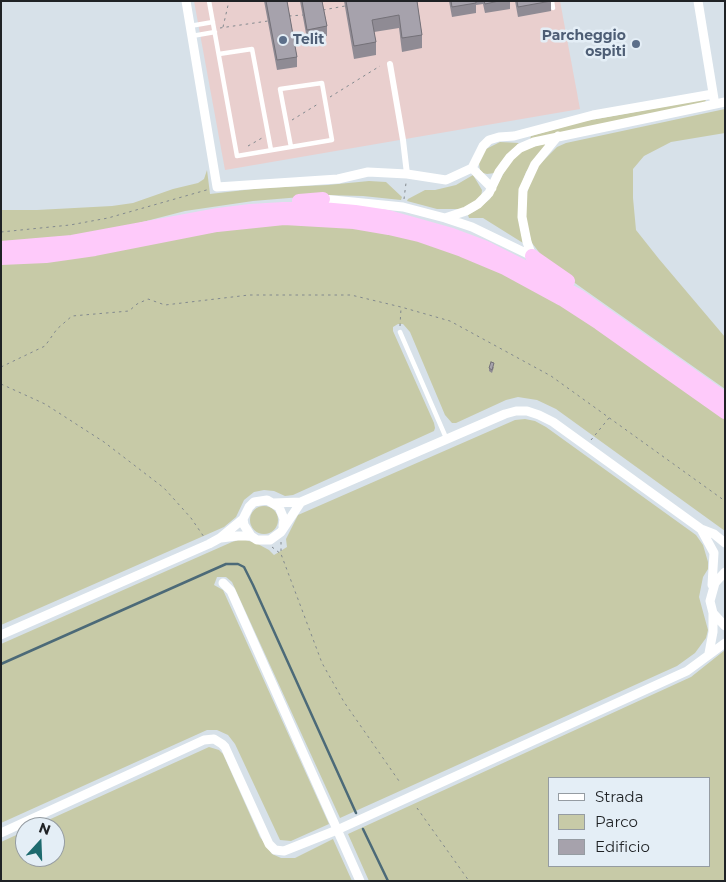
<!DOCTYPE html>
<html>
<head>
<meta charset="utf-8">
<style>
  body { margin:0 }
  #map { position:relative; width:726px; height:882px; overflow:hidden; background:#d7e1e9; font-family:Montserrat,sans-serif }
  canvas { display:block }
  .frame { position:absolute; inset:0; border:2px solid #1f2225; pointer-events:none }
  .legend { position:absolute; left:548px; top:777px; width:162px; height:90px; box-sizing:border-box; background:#e4eef6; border:1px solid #959ca2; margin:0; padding:6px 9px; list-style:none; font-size:15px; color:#1f2225 }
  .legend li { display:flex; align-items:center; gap:10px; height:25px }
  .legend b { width:25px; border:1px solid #959ca2 }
  .north { position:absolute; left:15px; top:817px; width:50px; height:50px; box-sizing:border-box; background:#e4eef6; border:1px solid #959ca2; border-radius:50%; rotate:20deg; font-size:14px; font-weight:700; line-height:20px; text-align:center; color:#1f2225 }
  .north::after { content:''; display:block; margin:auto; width:18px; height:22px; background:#1d6a6e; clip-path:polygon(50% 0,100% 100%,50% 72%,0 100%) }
</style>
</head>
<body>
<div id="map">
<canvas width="726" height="882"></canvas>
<div class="frame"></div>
<ul class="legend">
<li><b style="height:6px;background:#fff"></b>Strada</li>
<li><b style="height:14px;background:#c7caa7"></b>Parco</li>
<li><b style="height:14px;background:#a6a2ac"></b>Edificio</li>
</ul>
<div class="north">N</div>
</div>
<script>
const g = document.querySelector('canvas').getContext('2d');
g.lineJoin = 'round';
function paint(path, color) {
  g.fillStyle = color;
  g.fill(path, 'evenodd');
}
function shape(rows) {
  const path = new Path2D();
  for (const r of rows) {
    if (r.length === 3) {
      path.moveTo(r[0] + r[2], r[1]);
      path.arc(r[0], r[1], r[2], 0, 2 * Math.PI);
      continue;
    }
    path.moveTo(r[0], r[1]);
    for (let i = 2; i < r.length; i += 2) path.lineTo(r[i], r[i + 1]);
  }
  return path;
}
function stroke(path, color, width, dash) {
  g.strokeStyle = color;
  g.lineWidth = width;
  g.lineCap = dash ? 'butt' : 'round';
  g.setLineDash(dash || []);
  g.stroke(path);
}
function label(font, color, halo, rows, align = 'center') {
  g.font = font + ' Montserrat,sans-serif';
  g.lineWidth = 5;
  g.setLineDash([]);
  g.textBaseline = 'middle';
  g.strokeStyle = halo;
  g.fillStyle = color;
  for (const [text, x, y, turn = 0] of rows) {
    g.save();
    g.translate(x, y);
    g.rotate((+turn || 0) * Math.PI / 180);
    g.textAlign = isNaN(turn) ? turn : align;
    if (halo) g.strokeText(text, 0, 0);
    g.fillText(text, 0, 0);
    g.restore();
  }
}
const commercial = shape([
  [194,1,560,1,580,109,225,170]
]);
const green = shape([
  [706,99,705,103,530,139,531,136,580,122],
  [725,109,725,133,671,142,644,156,633,169,633,198,636,230,659,259,725,337,725,389,548,264,532,243,526,223,526,195,536,168,557,147,566,143],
  [500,142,519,143,501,162,495,173,487,174,483,173,480,170,479,163,482,154,486,149],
  [545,143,546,148,535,159,526,172,519,191,518,213,523,243,483,218,469,218,468,215,478,209,490,199,510,161,524,150],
  [207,170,210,194,262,188,328,185,369,181,386,182,402,197,401,200,363,196,325,195,253,201,185,211,100,233,1,242,1,210,37,210,112,206,133,203,173,189,198,183,204,179],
  [473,175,482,190,481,198,462,209,437,209,407,201,408,199,425,190,435,190,456,185],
  [262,225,329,225,393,233,479,261,566,306,725,416,725,531,556,409,537,400,518,397,506,400,456,423,452,423,445,415,410,332,403,324,398,324,393,327,393,331,434,423,435,428,434,431,293,495,285,496,274,491,264,490,254,492,244,500,236,517,224,527,1,625,1,263],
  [525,419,535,421,546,427,696,535,703,545,708,562,708,569,703,577,699,597,708,630,706,638,695,653,677,666,340,818,232,582,226,577,217,577,214,585,223,590,329,824,291,841,280,840,235,744,228,735,217,730,207,730,1,823,1,644,232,542,242,539,256,543,269,550,274,555,287,547,286,539,298,515,515,420],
  [264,520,14],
  [725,650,725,881,369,881,348,834,691,677],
  [550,778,710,778,710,866,550,866],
  [209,747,219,750,223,754,260,837,272,854,281,858,295,858,333,839,352,881,1,881,1,842,25,831,25,857,55,857,55,827,33,827]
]);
const stream = shape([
  [1,664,226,564,238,564,244,567,253,585,356,813],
  [363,829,388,881]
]);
const path = shape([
  [323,10,345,6],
  [289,16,303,15],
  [223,27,229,1],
  [220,28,268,21],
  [330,97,380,66],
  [292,120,318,104],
  [248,146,262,138],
  [404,199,406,183],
  [1,232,70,225,108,218,210,189],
  [400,326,401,308],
  [1,367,45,346,57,329,72,316,129,311,137,304,148,299,165,305,249,295,351,295,401,307,450,321,551,376,725,501],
  [1,384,45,404,104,442,164,488,191,518,204,537],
  [591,440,609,418],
  [281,542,281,554,322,663,344,702,399,781],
  [272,547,281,554],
  [417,808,469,881]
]);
const service = shape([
  [209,1,237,156,332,140,322,83,280,89,291,147],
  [552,1,553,8],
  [190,26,213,22],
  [192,36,215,32],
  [219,54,252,49,271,150],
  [400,332,447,440]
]);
const pedestrian = shape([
  [390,64,403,140,407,174]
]);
const minor = shape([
  [186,1,217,187,338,179,368,172,407,174,446,180,472,168,483,146,489,140,499,137,514,136,593,115,713,94],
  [698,1,714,99],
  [472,168,492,188],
  [323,199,403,207,445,218,472,227,532,256],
  [445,218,466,211,478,204,489,193,499,172,510,157,520,148,534,142,725,102],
  [532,256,527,242,522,217,523,190,535,164,558,136],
  [273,503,301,502,505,414,516,411,527,411,539,415,553,422,701,529,714,534,725,543],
  [283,526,284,519,279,507,267,500,254,502,249,507,243,519,244,525,251,536,257,540,270,540,281,532,301,502],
  [701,529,714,553,712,585],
  [221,538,237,536,251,536],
  [725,572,715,583,710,601,713,613,725,626],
  [223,583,231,591,360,881],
  [1,635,209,544,220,538,243,519],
  [709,653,713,632,713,614],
  [1,833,204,740,214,739,222,744,225,747,269,844,275,850,284,851,337,830,687,671,725,643]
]);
const trunk = shape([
  [299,201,323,199],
  [1,248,72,242,218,215,250,211,284,209,322,209,355,212,388,217,452,235,484,247,542,276,580,297,725,399],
  [532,256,568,281],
  [1,258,46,256,95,249,217,225,284,218,354,222,389,228,419,235,462,250,505,268,562,299,599,323,725,412]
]);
const wall = shape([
  [264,1,287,1,297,57,297,67,277,70],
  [300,1,322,1,327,26,327,36,307,39],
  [344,1,417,1,422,35,422,48,402,52,399,28,374,32,376,42,376,55,354,59],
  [449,1,510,1,510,9,485,13,483,4,476,5,476,13,452,17],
  [515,1,551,1,551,11,518,17],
  [494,367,492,373,489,371,489,368]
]);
const building = shape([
  [266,1,287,1,297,57,277,60,266,1],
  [302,1,322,1,327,26,307,30,302,1],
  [346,1,417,1,422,35,402,38,399,15,372,20,376,42,354,46,346,1],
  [451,1,476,1,476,3,452,7,451,1],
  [484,1,499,1,485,4,484,1],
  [517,1,551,1,518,7,517,1],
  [491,362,494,363,492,370,489,368,491,362]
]);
const markers = [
  [283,40,5,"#5c6f8a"],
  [636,44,5,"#5c6f8a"]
];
const serviceNames = [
  ["Parcheggio",626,36],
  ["ospiti",626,52],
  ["Telit",293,40,"left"]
];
paint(commercial, '#e9cfce');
paint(green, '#c7caa7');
stroke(stream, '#4c6a78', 2.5);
stroke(path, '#82898e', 1, [2.5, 4]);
stroke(service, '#fff', 4.5);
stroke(pedestrian, '#fff', 6);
stroke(minor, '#fff', 9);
stroke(trunk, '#fecafa', 14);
paint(wall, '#8f8b94');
paint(building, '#a6a2ac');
stroke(building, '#747178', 1);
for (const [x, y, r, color] of markers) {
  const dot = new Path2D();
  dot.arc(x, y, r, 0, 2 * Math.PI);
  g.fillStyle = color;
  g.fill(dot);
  stroke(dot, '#e4eef6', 2);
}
label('bold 14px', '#4e5e75', '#e4eef6', serviceNames, 'right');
</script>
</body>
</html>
